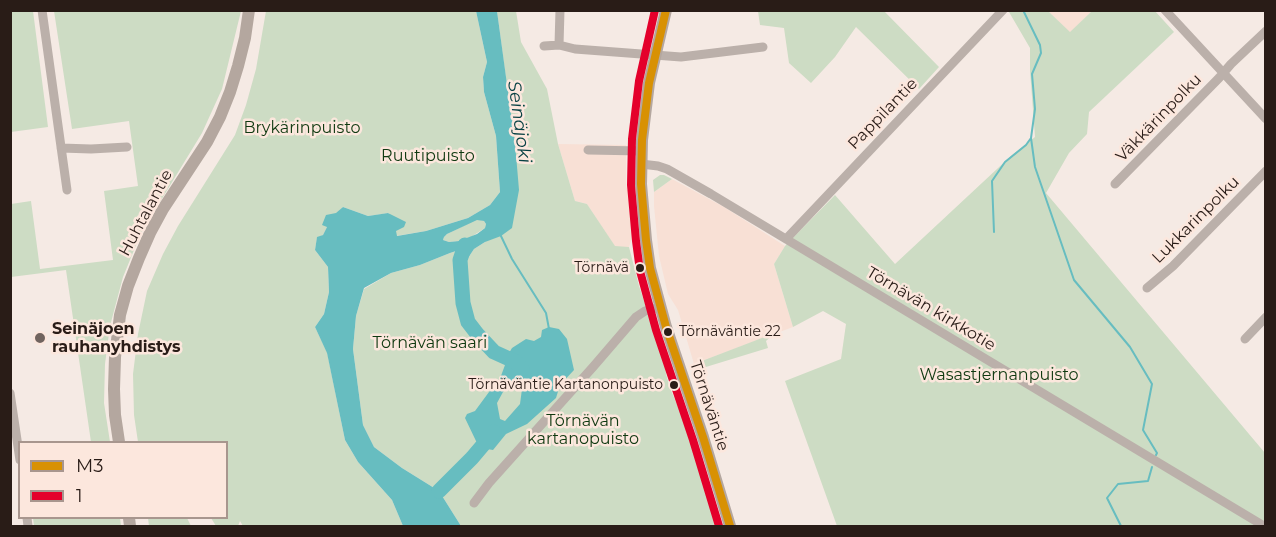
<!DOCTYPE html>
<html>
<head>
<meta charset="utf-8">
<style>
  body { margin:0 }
  #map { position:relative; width:1276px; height:537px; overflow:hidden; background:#f5eae4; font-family:Montserrat,sans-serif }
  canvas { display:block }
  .frame { position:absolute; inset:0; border:12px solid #291c17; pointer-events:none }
  .legend { position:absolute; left:18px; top:441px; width:210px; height:78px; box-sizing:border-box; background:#fce7dd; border:2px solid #a8968e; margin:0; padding:8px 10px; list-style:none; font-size:18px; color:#291c17 }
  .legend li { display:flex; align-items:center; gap:12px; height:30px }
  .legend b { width:30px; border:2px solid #a8968e }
</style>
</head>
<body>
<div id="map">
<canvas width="1276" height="537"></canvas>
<div class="frame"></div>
<ul class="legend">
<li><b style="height:8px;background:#d89103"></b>M3</li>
<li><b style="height:8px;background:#e4002b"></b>1</li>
</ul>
</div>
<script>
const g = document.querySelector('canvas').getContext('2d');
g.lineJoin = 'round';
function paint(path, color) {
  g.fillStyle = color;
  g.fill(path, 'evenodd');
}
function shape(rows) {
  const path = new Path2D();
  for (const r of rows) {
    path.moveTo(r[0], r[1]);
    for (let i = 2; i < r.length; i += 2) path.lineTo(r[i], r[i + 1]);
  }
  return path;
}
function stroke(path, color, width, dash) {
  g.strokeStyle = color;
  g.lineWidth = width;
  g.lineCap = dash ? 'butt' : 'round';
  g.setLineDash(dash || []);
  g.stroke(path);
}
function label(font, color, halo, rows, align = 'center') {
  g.font = font + ' Montserrat,sans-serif';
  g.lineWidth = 5;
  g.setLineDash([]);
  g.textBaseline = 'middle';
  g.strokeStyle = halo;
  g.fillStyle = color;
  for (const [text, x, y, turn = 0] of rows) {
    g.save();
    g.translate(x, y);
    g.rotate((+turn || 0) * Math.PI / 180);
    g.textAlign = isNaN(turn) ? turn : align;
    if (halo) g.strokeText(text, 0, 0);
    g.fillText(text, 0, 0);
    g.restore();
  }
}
const built = shape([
  [1048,11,1092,11,1070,33],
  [558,144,626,145,626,186,629,193,633,235,629,247,615,247,587,204,575,201],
  [672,179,724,207,785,246,774,264,793,327,694,364,678,310,668,294,659,256,654,206,654,192]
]);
const green = shape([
  [10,11,33,11,48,127,11,132],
  [54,11,241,11,222,89,202,133,141,233,123,277,110,326,105,364,104,403,110,442,91,442,66,270,11,277,11,204,31,201,40,269,113,260,104,191,138,186,129,121,72,129],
  [266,11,476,11,487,62,483,77,484,92,496,136,500,192,490,205,468,218,426,231,396,236,396,231,389,213,368,216,343,207,327,227,323,235,317,238,315,250,328,267,329,292,324,314,315,327,327,352,345,440,358,462,392,500,403,526,243,526,240,521,238,526,216,526,211,518,226,518,226,442,138,442,134,415,133,374,138,334,147,291,163,254,178,226,235,135,246,105,256,69],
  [497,11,516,11,521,42,547,89,558,144,575,201,587,204,615,246,629,247,639,286,665,363,666,374,670,388,681,414,719,526,461,526,439,491,402,468,374,447,363,425,353,349,356,316,364,289,391,273,420,265,450,253,456,251,468,258,474,249,485,242,516,153],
  [758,11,884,11,939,67,919,89,856,27,835,57,811,83,789,63,784,28,760,25],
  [1011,11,1048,11,1070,32,1092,11,1155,11,1174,32,1089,112,1087,134,1069,153,1046,193,1265,453,1265,526,837,526,785,381,841,359,846,324,823,311,793,327,774,264,785,246,835,195,895,264,1012,155,1035,137,1030,70,1030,48,1009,12],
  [660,175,664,175,672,179,654,192,653,180],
  [477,219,484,221,486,224,485,228,471,237,459,241,449,242,443,240,444,237,447,234],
  [775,333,766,341,768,348,696,370,694,364],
  [33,518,120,518,121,526,34,526],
  [148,518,187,518,191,526,149,526]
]);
const water = shape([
  [476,11,497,11,515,143,519,190,512,228,501,236,485,242,474,249,468,258,461,257,456,251,450,253,420,265,391,273,364,288,356,316,353,349,363,425,374,447,402,468,439,491,461,526,403,526,392,500,358,462,345,440,327,353,315,327,324,314,329,292,328,267,315,250,317,237,323,235,327,227,322,225,326,215,336,213,343,207,368,216,388,213,406,222,404,227,396,231,397,236,426,231,468,218,490,205,500,192,496,136,484,92,483,77,487,62],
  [477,220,484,221,486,224,485,228,477,234,459,241,449,242,443,240,444,237,447,234],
  [549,327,559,329,567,339,574,370,560,385,556,398,527,424,506,434,493,450,481,448,476,441,465,418,467,414,475,411,489,392,498,384,505,365,506,358,512,348,526,339,534,341,541,337,542,330],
  [513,383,519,384,522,389,520,404,505,421,500,419,497,403,503,392]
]);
const stream = shape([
  [1023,10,1040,45,1041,53,1032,74,1035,109,1031,138,1035,167,1074,280,1130,347,1152,384,1143,430,1157,453,1156,455],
  [994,232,992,181,1005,162,1026,145,1031,138],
  [500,234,512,259,546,313,549,329],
  [1121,526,1107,498,1118,484,1148,481,1152,467]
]);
const river = shape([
  [465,245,460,260,463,303,468,322,478,335,494,352,516,362,522,369],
  [439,491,472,458,494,432]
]);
const minor = shape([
  [42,10,67,190],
  [1165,10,1266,119],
  [559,45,560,10],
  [544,46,559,45,575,49,681,57,763,47],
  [61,148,91,149,127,147],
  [588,150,642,151],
  [641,164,658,166,667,169,711,194,1264,526],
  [1115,184,1219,78,1231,64,1266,31],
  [786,239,1003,10],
  [1147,288,1173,266,1266,171],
  [1245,339,1266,317],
  [10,393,20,460],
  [474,503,489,483,593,367,636,317,645,311,660,307],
  [27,518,28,526]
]);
const major = shape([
  [666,10,649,83,642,140,641,184,646,240,650,268,666,327,703,437,730,526],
  [119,442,115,415,114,389,115,357,120,315,128,286,139,258,150,233,163,209,207,142,220,117,230,92,238,66,245,38,249,10],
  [129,518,130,526]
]);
const bus1 = shape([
  [666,10,649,83,642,140,641,184,646,240,650,268,666,327,703,437,730,526]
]);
const bus2 = shape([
  [655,10,639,81,632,139,631,185,636,241,640,271,656,330,693,440,719,526]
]);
const markers = [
  [640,268,5,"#291c17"],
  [668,332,5,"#291c17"],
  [40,338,6,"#70645f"],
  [674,385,5,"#291c17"]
];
const busNames = [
  ["Törnävä",629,268],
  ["Törnäväntie 22",679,332,"left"],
  ["Törnäväntie Kartanonpuisto",663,385]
];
const streetNames = [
  ["Pappilantie",883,114,-46],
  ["Väkkärinpolku",1159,118,-46],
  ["Huhtalantie",146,213,-62],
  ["Lukkarinpolku",1196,220,-45],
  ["Törnävän kirkkotie",931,309,31],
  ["Törnäväntie",709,406,72]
];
const parkNames = [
  ["Brykärinpuisto",302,128],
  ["Ruutipuisto",428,156],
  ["Törnävän saari",430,343],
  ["Wasastjernanpuisto",999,375],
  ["Törnävän",583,421],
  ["kartanopuisto",583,439]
];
const poiNames = [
  ["Seinäjoen",52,329],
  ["rauhanyhdistys",52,347]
];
const waterNames = [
  ["Seinäjoki",519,122,82]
];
paint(built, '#f8e0d5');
paint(green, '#cddcc4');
paint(water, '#67bdc0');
stroke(stream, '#67bdc0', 2);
stroke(river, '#67bdc0', 15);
stroke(minor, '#bbb0aa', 9);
stroke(major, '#b4a79f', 12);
stroke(bus1, '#d89103', 8);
stroke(bus2, '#e4002b', 8);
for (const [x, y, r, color] of markers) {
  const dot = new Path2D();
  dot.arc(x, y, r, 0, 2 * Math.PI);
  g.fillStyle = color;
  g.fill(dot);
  stroke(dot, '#fce7dd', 2);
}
label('14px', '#291c17', '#fce7dd', busNames, 'right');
label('16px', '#291c17', '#fce7dd', streetNames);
label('16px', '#0f3910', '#fce7dd', parkNames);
label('bold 16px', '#291c17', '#fce7dd', poiNames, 'left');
label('italic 18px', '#053f42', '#fce7dd', waterNames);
</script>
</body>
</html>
